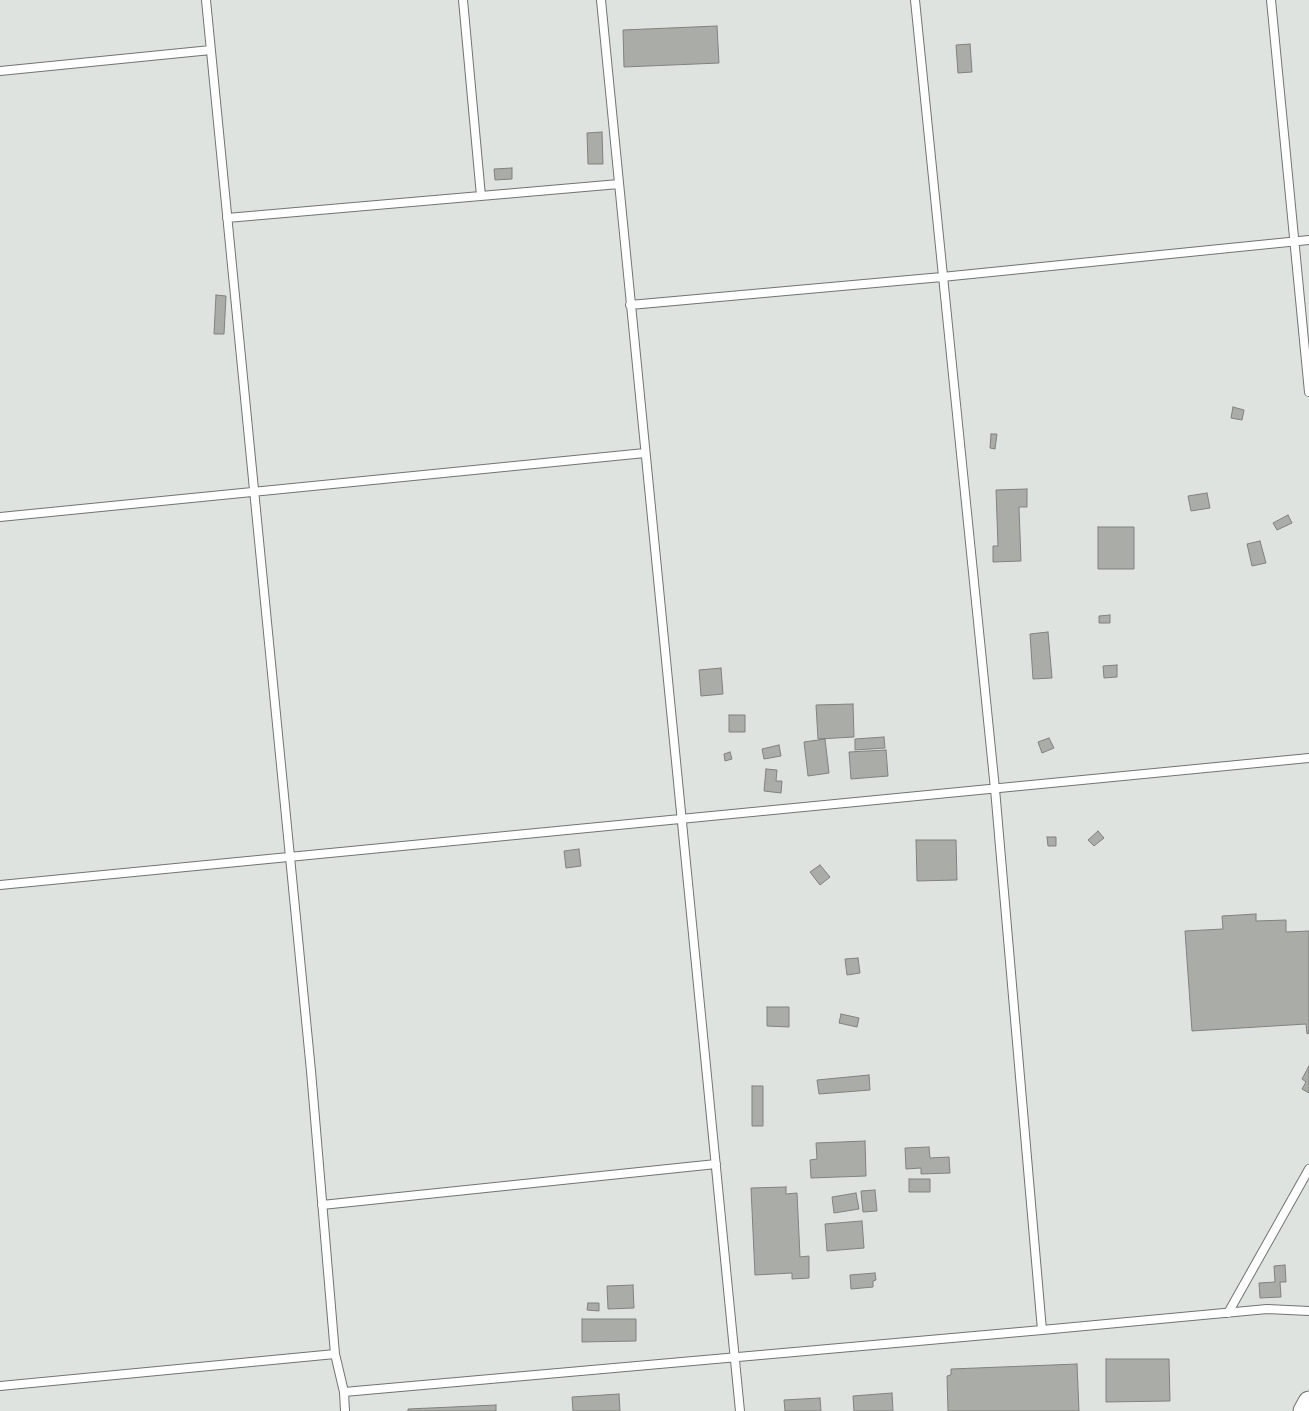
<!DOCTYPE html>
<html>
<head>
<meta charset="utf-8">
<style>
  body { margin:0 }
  canvas { display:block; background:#dee3e0 }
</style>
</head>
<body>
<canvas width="1309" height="1411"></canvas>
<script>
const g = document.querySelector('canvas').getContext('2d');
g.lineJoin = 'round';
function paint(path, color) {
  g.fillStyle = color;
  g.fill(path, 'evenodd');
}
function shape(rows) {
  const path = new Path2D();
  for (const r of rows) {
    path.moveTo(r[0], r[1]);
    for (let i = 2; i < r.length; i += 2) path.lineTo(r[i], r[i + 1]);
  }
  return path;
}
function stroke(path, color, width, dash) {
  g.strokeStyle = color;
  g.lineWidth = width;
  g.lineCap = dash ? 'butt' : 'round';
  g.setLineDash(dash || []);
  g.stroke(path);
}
const building = shape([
  [717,26,719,63,624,67,623,30,717,26],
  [970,44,972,72,958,73,956,45,970,44],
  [602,132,603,164,588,164,587,133,602,132],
  [512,168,512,179,495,180,494,169,512,168],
  [216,295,226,296,224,334,214,334,216,295],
  [1233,407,1244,410,1242,420,1231,418,1233,407],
  [991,434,997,434,995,449,990,448,991,434],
  [1027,489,1027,507,1019,507,1021,561,993,562,993,546,998,546,996,490,1027,489],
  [1207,493,1210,508,1191,511,1188,496,1207,493],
  [1288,515,1292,523,1277,530,1273,523,1288,515],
  [1098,527,1134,527,1134,569,1098,569,1098,527],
  [1260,541,1266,563,1252,566,1247,544,1260,541],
  [1110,615,1110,623,1099,623,1099,616,1110,615],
  [1048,632,1052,678,1033,679,1030,634,1048,632],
  [1117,665,1117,677,1104,678,1103,666,1117,665],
  [721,668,723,694,701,696,699,670,721,668],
  [853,704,854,737,818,739,816,705,853,704],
  [729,715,745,715,745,732,729,732,729,715],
  [884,737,885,748,855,750,855,739,884,737],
  [1049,738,1054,748,1042,753,1038,742,1049,738],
  [825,739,829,773,808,776,804,742,825,739],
  [779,745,781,756,764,759,762,749,779,745],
  [886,750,888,776,851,779,849,752,886,750],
  [730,752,732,759,725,761,724,754,730,752],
  [766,769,777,770,776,781,782,781,781,793,764,791,766,769],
  [1098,831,1104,838,1094,846,1088,840,1098,831],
  [1047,837,1056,837,1056,846,1048,846,1047,837],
  [916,840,956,840,957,880,917,881,916,840],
  [579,849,581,866,566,868,564,851,579,849],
  [820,865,830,877,820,885,810,872,820,865],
  [1256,914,1256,921,1286,920,1286,932,1309,931,1309,1033,1307,1034,1306,1024,1192,1031,1185,931,1223,929,1222,916,1256,914],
  [858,958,860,973,847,975,845,959,858,958],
  [767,1007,789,1007,789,1027,767,1026,767,1007],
  [841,1014,859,1018,857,1027,839,1023,841,1014],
  [1309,1066,1309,1093,1302,1089,1306,1082,1302,1079,1309,1066],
  [869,1075,870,1090,819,1094,817,1080,869,1075],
  [752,1086,763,1086,763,1126,752,1126,752,1086],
  [865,1141,866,1176,811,1178,810,1160,817,1159,816,1143,865,1141],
  [929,1147,930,1158,949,1157,950,1173,921,1174,921,1168,906,1169,905,1148,929,1147],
  [909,1179,930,1179,930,1192,909,1192,909,1179],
  [786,1187,786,1194,797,1193,800,1257,809,1256,809,1278,792,1279,792,1273,755,1275,751,1188,786,1187],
  [875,1190,877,1211,863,1212,861,1191,875,1190],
  [856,1193,859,1209,834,1213,832,1197,856,1193],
  [862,1221,864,1248,827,1251,825,1224,862,1221],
  [1285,1265,1286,1282,1280,1282,1281,1297,1260,1298,1259,1283,1275,1282,1274,1266,1285,1265],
  [875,1273,876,1280,873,1281,873,1287,851,1289,850,1275,875,1273],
  [633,1285,634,1308,608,1309,607,1286,633,1285],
  [588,1303,599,1303,599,1311,587,1310,588,1303],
  [582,1319,636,1319,636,1341,582,1342,582,1319],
  [1106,1359,1169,1359,1170,1401,1106,1402,1106,1359],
  [1077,1364,1079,1411,948,1411,947,1376,951,1375,951,1369,1077,1364],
  [892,1393,893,1411,854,1411,853,1396,892,1393],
  [619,1394,620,1411,573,1411,572,1397,619,1394],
  [820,1398,821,1411,785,1411,784,1400,820,1398],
  [496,1405,496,1411,408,1411,408,1409,496,1405]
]);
const lane = shape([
  [206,0,311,1071,335,1354,344,1392,1042,1330,1267,1309,1309,1311],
  [463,0,481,196],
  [601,0,740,1411],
  [915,0,995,789,1042,1330],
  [1271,0,1309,392],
  [0,71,211,50],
  [227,218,619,184],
  [630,305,942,277,1309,240],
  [0,517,645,453],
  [0,885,1309,758],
  [322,1205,716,1164],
  [1228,1313,1309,1169],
  [0,1386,335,1354],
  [344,1392,345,1411]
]);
const secondary = shape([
  [1304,1411,1309,1402]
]);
paint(building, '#aaaca8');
stroke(building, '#80827e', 1);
stroke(lane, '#707472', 10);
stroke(secondary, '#707472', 23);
stroke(lane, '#fff', 8);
stroke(secondary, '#fff', 21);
</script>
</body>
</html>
